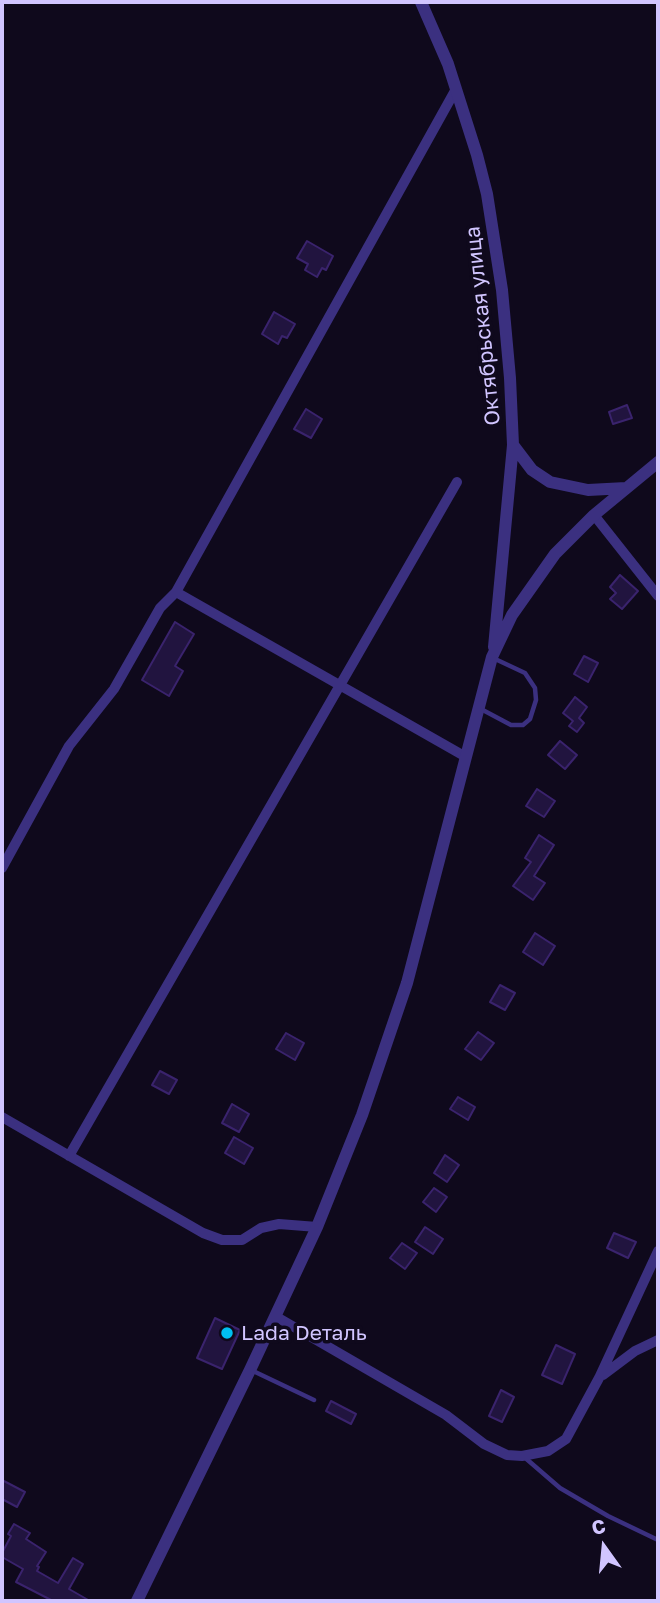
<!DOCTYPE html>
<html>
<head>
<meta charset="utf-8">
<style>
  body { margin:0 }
  #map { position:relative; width:660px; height:1603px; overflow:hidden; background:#0f091c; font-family:"Golos Text",sans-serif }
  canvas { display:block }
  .frame { position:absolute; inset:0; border:4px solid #d1c5ff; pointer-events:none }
  .north { position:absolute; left:569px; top:1512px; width:70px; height:70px; -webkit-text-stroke:5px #0f091c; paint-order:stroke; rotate:345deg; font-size:19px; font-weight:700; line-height:28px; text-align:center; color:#d1c5ff }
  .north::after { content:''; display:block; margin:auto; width:24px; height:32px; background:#d1c5ff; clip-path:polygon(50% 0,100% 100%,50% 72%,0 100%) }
</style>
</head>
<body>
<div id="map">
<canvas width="660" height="1603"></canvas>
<div class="frame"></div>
<div class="north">С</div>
</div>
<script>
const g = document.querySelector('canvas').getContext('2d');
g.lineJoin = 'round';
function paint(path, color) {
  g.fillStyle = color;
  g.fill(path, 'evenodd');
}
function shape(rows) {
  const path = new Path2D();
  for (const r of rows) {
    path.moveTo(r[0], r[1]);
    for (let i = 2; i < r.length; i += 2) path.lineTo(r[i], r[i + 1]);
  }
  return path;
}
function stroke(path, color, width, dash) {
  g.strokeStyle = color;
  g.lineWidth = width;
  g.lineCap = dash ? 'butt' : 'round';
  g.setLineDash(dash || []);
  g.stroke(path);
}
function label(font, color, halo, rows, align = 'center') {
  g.font = font + ' "Golos Text",sans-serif';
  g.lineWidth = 7;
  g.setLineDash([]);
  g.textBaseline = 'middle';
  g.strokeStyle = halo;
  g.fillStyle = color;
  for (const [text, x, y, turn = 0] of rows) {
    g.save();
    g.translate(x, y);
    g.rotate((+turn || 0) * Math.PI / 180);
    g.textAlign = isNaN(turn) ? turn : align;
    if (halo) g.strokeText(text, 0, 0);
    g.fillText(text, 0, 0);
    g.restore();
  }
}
const building = shape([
  [307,241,333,256,326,270,322,268,317,277,305,270,308,264,297,258,307,241],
  [274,312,295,324,287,338,282,336,278,344,262,334,274,312],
  [627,405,632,418,613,424,609,412,627,405],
  [306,409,322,419,311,438,294,429,306,409],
  [620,575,638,591,622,609,610,599,616,593,610,587,620,575],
  [175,622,194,634,175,666,183,671,169,696,142,680,175,622],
  [584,656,598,663,588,682,574,674,584,656],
  [575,697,587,707,579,718,584,723,577,732,569,726,573,721,563,713,575,697],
  [560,741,577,755,565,769,548,755,560,741],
  [537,789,555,801,544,817,526,806,537,789],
  [539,835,554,845,534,876,545,883,533,900,513,886,531,862,525,858,539,835],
  [535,933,555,946,543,965,523,952,535,933],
  [500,985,515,993,505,1010,490,1002,500,985],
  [478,1032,494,1043,481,1060,465,1049,478,1032],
  [286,1033,304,1043,295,1060,276,1049,286,1033],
  [160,1071,177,1080,169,1094,152,1085,160,1071],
  [458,1097,475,1107,468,1120,450,1109,458,1097],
  [232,1104,249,1114,239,1132,222,1123,232,1104],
  [234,1137,253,1148,244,1164,225,1153,234,1137],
  [445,1155,459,1165,447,1182,434,1173,445,1155],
  [434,1188,447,1197,436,1212,423,1202,434,1188],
  [425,1227,443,1239,433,1254,415,1242,425,1227],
  [614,1233,636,1242,628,1258,607,1248,614,1233],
  [402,1243,417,1253,405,1269,390,1258,402,1243],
  [215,1318,240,1330,222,1369,197,1358,215,1318],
  [556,1345,575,1354,562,1384,542,1375,556,1345],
  [501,1390,514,1397,502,1422,489,1416,501,1390],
  [331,1401,356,1414,351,1424,326,1411,331,1401],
  [2,1480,25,1492,17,1507,2,1499,2,1480],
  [14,1524,30,1533,26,1539,46,1552,37,1566,39,1567,37,1571,58,1583,73,1558,83,1564,69,1589,90,1601,53,1601,16,1582,23,1569,2,1557,2,1553,11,1536,8,1534,14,1524]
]);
const service = shape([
  [479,708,511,725,523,725,530,719,536,700,535,688,525,673,493,658],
  [251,1370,314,1400],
  [523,1456,560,1488,608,1516,658,1540]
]);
const minor = shape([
  [594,515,658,596],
  [176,592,456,89],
  [2,868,69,746,114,689,160,608,176,592,466,757],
  [2,1117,203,1233,222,1240,242,1240,261,1228,279,1224,317,1227],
  [69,1156,457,482],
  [275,1316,446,1415,484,1444,507,1455,522,1456,548,1451,566,1439,599,1378,658,1251],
  [603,1375,635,1351,658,1340]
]);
const tertiary = shape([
  [421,2,448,64,477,155,487,194,502,290,510,378,513,445,494,647],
  [513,445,532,470,550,482,588,490,626,488],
  [137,1601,250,1370,317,1227,362,1115,407,983,492,657,512,615,555,554,594,515,658,462]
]);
const markers = [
  [227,1333,7,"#00bff0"]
];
const streetNames = [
  ["Октябрьская улица",483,326,-96]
];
const poiNames = [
  ["Lada Dеталь",241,1333]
];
paint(building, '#21143f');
stroke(building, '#3a236d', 2);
stroke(service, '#3b3080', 4.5);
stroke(minor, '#3b3080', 10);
stroke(tertiary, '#3b3080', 12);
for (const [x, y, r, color] of markers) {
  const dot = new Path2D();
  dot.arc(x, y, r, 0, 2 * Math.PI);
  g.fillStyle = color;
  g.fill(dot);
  stroke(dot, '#0f091c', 2.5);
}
label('21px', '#d1c5ff', '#0f091c', streetNames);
label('21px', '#d1c5ff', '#0f091c', poiNames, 'left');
</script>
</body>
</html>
